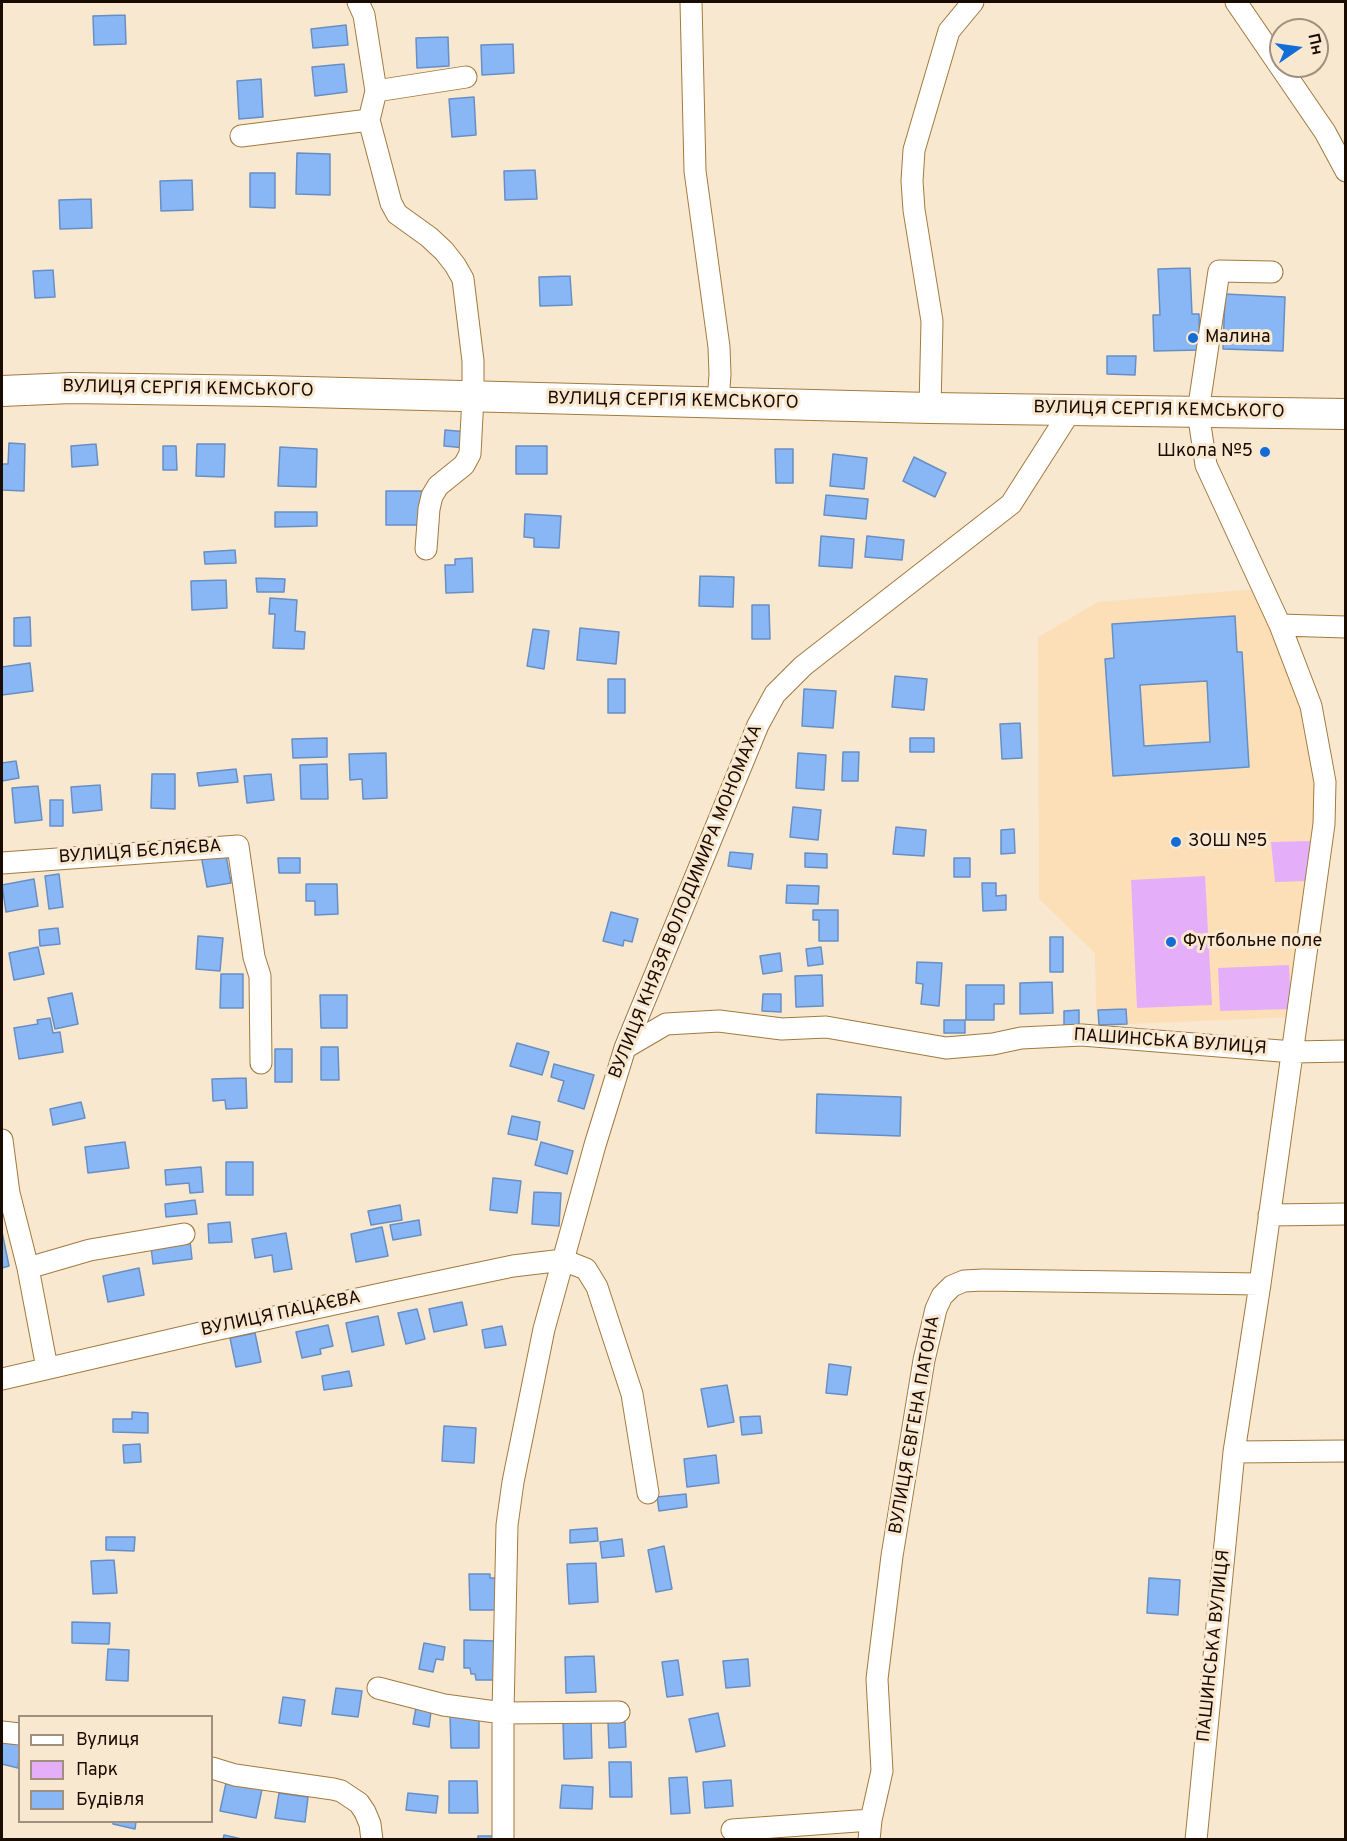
<!DOCTYPE html>
<html>
<head>
<meta charset="utf-8">
<style>
  body { margin:0 }
  #map { position:relative; width:1347px; height:1841px; overflow:hidden; background:#f9e8d0; font-family:Overpass,sans-serif }
  canvas { display:block }
  .frame { position:absolute; inset:0; border:3px solid #1a0b00; pointer-events:none }
  .legend { position:absolute; left:18px; top:1715px; width:195px; height:108px; box-sizing:border-box; background:#f9e8d0; border:2px solid #a0907d; margin:0; padding:8px 10px; list-style:none; font-size:18px; color:#1a0b00 }
  .legend li { display:flex; align-items:center; gap:12px; height:30px }
  .legend b { width:30px; border:2px solid #a0907d }
  .north { position:absolute; left:1269px; top:18px; width:60px; height:60px; box-sizing:border-box; background:#f9e8d0; border:2px solid #a0907d; border-radius:50%; rotate:77deg; font-size:16px; font-weight:700; line-height:24px; text-align:center; color:#1a0b00 }
  .north::after { content:''; display:block; margin:auto; width:21px; height:27px; background:#126dd6; clip-path:polygon(50% 0,100% 100%,50% 72%,0 100%) }
</style>
</head>
<body>
<div id="map">
<canvas width="1347" height="1841"></canvas>
<div class="frame"></div>
<ul class="legend">
<li><b style="height:8px;background:#fff"></b>Вулиця</li>
<li><b style="height:16px;background:#e5aef9"></b>Парк</li>
<li><b style="height:16px;background:#89b6f4"></b>Будівля</li>
</ul>
<div class="north">Пн</div>
</div>
<script>
const g = document.querySelector('canvas').getContext('2d');
g.lineJoin = 'round';
function paint(path, color) {
  g.fillStyle = color;
  g.fill(path, 'evenodd');
}
function shape(rows) {
  const path = new Path2D();
  for (const r of rows) {
    path.moveTo(r[0], r[1]);
    for (let i = 2; i < r.length; i += 2) path.lineTo(r[i], r[i + 1]);
  }
  return path;
}
function stroke(path, color, width, dash) {
  g.strokeStyle = color;
  g.lineWidth = width;
  g.lineCap = dash ? 'butt' : 'round';
  g.setLineDash(dash || []);
  g.stroke(path);
}
function label(font, color, halo, rows, align = 'center') {
  g.font = font + ' Overpass,sans-serif';
  g.lineWidth = 6;
  g.setLineDash([]);
  g.textBaseline = 'middle';
  g.strokeStyle = halo;
  g.fillStyle = color;
  for (const [text, x, y, turn = 0] of rows) {
    g.save();
    g.translate(x, y);
    g.rotate((+turn || 0) * Math.PI / 180);
    g.textAlign = isNaN(turn) ? turn : align;
    if (halo) g.strokeText(text, 0, 0);
    g.fillText(text, 0, 0);
    g.restore();
  }
}
const built = shape([
  [1256,589,1307,704,1320,785,1296,1017,1128,1024,1127,1009,1096,1010,1095,953,1039,899,1038,637,1098,602]
]);
const green = shape([
  [1310,841,1306,881,1275,882,1271,842],
  [1205,876,1212,1005,1137,1008,1131,880],
  [1289,965,1291,1009,1220,1011,1218,968]
]);
const building = shape([
  [125,15,126,44,94,45,93,16,125,15],
  [346,25,348,45,313,48,311,29,346,25],
  [448,37,449,66,417,68,416,38,448,37],
  [513,44,514,73,482,75,481,45,513,44],
  [344,64,347,92,315,96,312,67,344,64],
  [261,79,263,117,239,119,237,81,261,79],
  [474,97,476,135,452,137,449,99,474,97],
  [297,153,330,154,330,195,296,194,297,153],
  [535,170,537,199,505,200,504,171,535,170],
  [250,173,275,173,275,208,250,207,250,173],
  [192,180,193,210,161,211,160,181,192,180],
  [91,199,92,228,60,229,59,200,91,199],
  [1190,268,1192,314,1199,314,1200,350,1154,351,1153,315,1160,315,1158,269,1190,268],
  [53,270,55,297,35,298,33,271,53,270],
  [570,276,572,305,540,306,539,277,570,276],
  [1225,294,1285,297,1283,351,1223,349,1225,294],
  [1107,356,1136,356,1135,375,1107,374,1107,356],
  [445,430,468,432,466,448,444,446,445,430],
  [9,443,25,444,24,491,2,490,2,464,8,464,9,443],
  [96,444,98,465,72,467,71,446,96,444],
  [197,444,225,444,224,477,196,476,197,444],
  [163,446,176,446,177,470,163,470,163,446],
  [516,446,547,446,547,474,516,474,516,446],
  [280,447,317,449,316,487,278,486,280,447],
  [775,449,793,449,793,483,776,483,775,449],
  [833,454,867,458,864,489,830,486,833,454],
  [914,457,946,473,935,497,903,481,914,457],
  [386,491,425,491,424,525,386,525,386,491],
  [826,495,868,499,866,519,824,515,826,495],
  [275,512,317,512,317,526,275,527,275,512],
  [525,514,561,516,559,548,534,547,534,538,524,537,525,514],
  [821,536,854,539,852,568,819,566,821,536],
  [867,536,904,540,902,560,865,557,867,536],
  [235,550,236,563,205,564,204,552,235,550],
  [472,558,473,592,446,593,445,565,455,565,455,559,472,558],
  [700,576,734,577,733,607,699,606,700,576],
  [256,578,285,579,284,592,257,592,256,578],
  [226,580,227,608,192,610,191,581,226,580],
  [270,598,297,600,295,631,305,632,304,649,273,648,275,614,269,614,270,598],
  [752,605,769,605,770,639,752,639,752,605],
  [1235,616,1237,652,1242,652,1249,767,1113,776,1105,659,1114,658,1112,624,1235,616],
  [1207,681,1210,742,1144,746,1140,685,1207,681],
  [30,617,31,646,14,646,14,618,30,617],
  [580,628,619,632,616,664,577,660,580,628],
  [533,629,549,631,544,669,527,666,533,629],
  [30,663,33,691,2,695,2,667,30,663],
  [895,676,927,679,924,710,892,707,895,676],
  [608,679,625,679,625,713,608,713,608,679],
  [804,689,836,691,833,728,802,726,804,689],
  [1020,723,1022,758,1002,759,1000,724,1020,723],
  [327,738,327,757,293,758,292,739,327,738],
  [910,738,934,738,934,752,910,752,910,738],
  [843,752,859,752,858,781,842,781,843,752],
  [386,753,387,798,363,799,362,779,350,780,349,754,386,753],
  [798,753,826,755,824,790,796,788,798,753],
  [16,761,19,778,2,781,2,763,16,761],
  [327,764,328,799,301,799,300,765,327,764],
  [236,769,238,782,199,786,197,773,236,769],
  [152,774,175,774,175,809,151,808,152,774],
  [271,774,274,800,247,803,244,776,271,774],
  [100,785,102,810,73,813,71,787,100,785],
  [38,786,42,820,15,823,12,788,38,786],
  [50,800,63,800,63,826,50,826,50,800],
  [793,807,821,810,818,840,790,837,793,807],
  [896,827,926,830,924,856,893,854,896,827],
  [1014,829,1015,853,1001,854,1001,830,1014,829],
  [225,850,231,883,207,887,201,855,225,850],
  [730,852,753,854,751,869,728,866,730,852],
  [805,853,827,854,827,868,805,867,805,853],
  [278,858,300,858,300,873,279,873,278,858],
  [954,858,970,858,970,877,954,877,954,858],
  [59,874,63,907,49,909,45,876,59,874],
  [34,879,38,906,6,912,2,885,34,879],
  [982,883,996,883,996,896,1006,895,1006,910,983,911,982,883],
  [306,884,337,884,338,914,315,915,315,901,306,901,306,884],
  [787,885,819,886,818,904,786,903,787,885],
  [813,910,838,910,838,941,819,941,819,920,813,920,813,910],
  [611,912,638,919,632,942,624,940,623,946,603,941,611,912],
  [58,928,60,944,40,946,39,930,58,928],
  [198,936,223,938,220,971,196,969,198,936],
  [1050,937,1063,937,1063,972,1050,972,1050,937],
  [38,947,44,974,14,980,9,953,38,947],
  [821,947,823,964,808,966,806,949,821,947],
  [780,953,782,971,763,974,760,956,780,953],
  [917,962,942,963,939,1006,921,1004,923,984,916,983,917,962],
  [221,974,243,974,243,1008,220,1008,221,974],
  [822,975,823,1006,796,1007,795,976,822,975],
  [1052,982,1053,1013,1020,1014,1020,983,1052,982],
  [966,985,1004,985,1004,1004,994,1004,994,1020,966,1020,966,985],
  [72,993,78,1024,55,1029,48,998,72,993],
  [763,994,781,994,781,1012,762,1011,763,994],
  [320,995,347,995,347,1028,321,1028,320,995],
  [1126,1009,1127,1024,1099,1025,1098,1010,1126,1009],
  [1079,1010,1079,1026,1064,1027,1064,1011,1079,1010],
  [50,1018,53,1033,60,1032,63,1052,19,1059,14,1028,38,1024,37,1020,50,1018],
  [944,1020,965,1020,965,1033,944,1033,944,1020],
  [517,1043,549,1052,542,1075,510,1066,517,1043],
  [321,1047,338,1047,339,1080,321,1080,321,1047],
  [275,1049,292,1049,292,1082,275,1082,275,1049],
  [554,1064,594,1075,584,1109,558,1101,564,1081,551,1077,554,1064],
  [246,1078,247,1108,226,1109,225,1100,213,1101,212,1079,246,1078],
  [817,1094,901,1097,900,1136,816,1133,817,1094],
  [81,1102,85,1118,53,1125,50,1109,81,1102],
  [512,1116,540,1122,537,1140,508,1134,512,1116],
  [125,1142,129,1168,88,1173,85,1147,125,1142],
  [541,1142,573,1151,567,1174,535,1165,541,1142],
  [226,1162,253,1162,253,1195,226,1195,226,1162],
  [201,1167,203,1192,190,1193,189,1183,166,1185,165,1170,201,1167],
  [493,1178,521,1181,517,1213,490,1210,493,1178],
  [534,1192,561,1193,559,1226,532,1224,534,1192],
  [195,1200,197,1214,166,1217,165,1204,195,1200],
  [400,1205,402,1220,371,1225,368,1211,400,1205],
  [419,1220,421,1235,393,1240,390,1225,419,1220],
  [230,1222,232,1242,209,1243,208,1224,230,1222],
  [382,1227,388,1256,356,1262,351,1234,382,1227],
  [2,1232,9,1266,2,1268,2,1232],
  [286,1233,292,1269,274,1272,272,1255,255,1258,252,1239,286,1233],
  [190,1241,192,1259,153,1264,151,1247,190,1241],
  [139,1268,144,1295,108,1302,103,1276,139,1268],
  [462,1302,467,1325,434,1332,429,1309,462,1302],
  [417,1309,425,1339,406,1344,398,1313,417,1309],
  [378,1316,384,1345,352,1352,346,1323,378,1316],
  [328,1325,333,1346,320,1349,321,1354,302,1358,296,1332,328,1325],
  [502,1326,506,1345,485,1348,482,1330,502,1326],
  [255,1333,261,1362,236,1367,230,1338,255,1333],
  [829,1364,851,1367,847,1395,826,1393,829,1364],
  [349,1371,352,1386,324,1390,322,1376,349,1371],
  [727,1385,734,1422,708,1427,701,1389,727,1385],
  [132,1412,148,1413,148,1433,113,1432,113,1419,132,1419,132,1412],
  [760,1416,762,1433,742,1435,740,1417,760,1416],
  [444,1426,476,1428,474,1463,442,1461,444,1426],
  [140,1444,141,1462,124,1463,123,1445,140,1444],
  [716,1455,719,1483,687,1487,684,1459,716,1455],
  [686,1494,687,1507,659,1511,657,1497,686,1494],
  [597,1528,598,1541,570,1543,570,1530,597,1528],
  [106,1537,135,1537,134,1551,106,1550,106,1537],
  [622,1539,624,1556,602,1558,600,1542,622,1539],
  [664,1546,672,1589,656,1592,648,1550,664,1546],
  [114,1560,117,1593,93,1594,91,1561,114,1560],
  [596,1563,598,1602,569,1604,567,1564,596,1563],
  [469,1574,490,1574,490,1578,498,1578,498,1610,470,1610,469,1574],
  [1149,1578,1180,1580,1178,1615,1147,1613,1149,1578],
  [72,1622,110,1623,109,1644,72,1643,72,1622],
  [464,1640,495,1641,494,1680,476,1680,475,1674,471,1674,470,1668,464,1668,464,1640],
  [424,1643,445,1647,443,1660,436,1659,433,1672,419,1669,424,1643],
  [108,1649,129,1650,128,1681,106,1680,108,1649],
  [594,1656,596,1692,566,1693,565,1657,594,1656],
  [748,1659,750,1686,726,1688,723,1661,748,1659],
  [678,1660,683,1695,667,1697,662,1662,678,1660],
  [336,1688,362,1691,358,1717,332,1714,336,1688],
  [283,1697,305,1700,301,1726,279,1723,283,1697],
  [417,1702,432,1704,429,1727,413,1724,417,1702],
  [718,1713,725,1746,696,1752,689,1719,718,1713],
  [479,1715,479,1748,451,1748,450,1716,479,1715],
  [563,1720,591,1720,592,1758,564,1759,563,1720],
  [608,1722,625,1722,626,1747,609,1748,608,1722],
  [2,1740,20,1744,18,1768,2,1764,2,1740],
  [609,1762,631,1762,632,1797,610,1797,609,1762],
  [687,1777,690,1813,671,1814,669,1778,687,1777],
  [731,1780,733,1806,705,1808,703,1782,731,1780],
  [449,1781,477,1781,478,1813,449,1813,449,1781],
  [226,1783,262,1789,256,1818,220,1811,226,1783],
  [562,1785,593,1787,592,1809,560,1808,562,1785],
  [279,1793,308,1797,305,1822,275,1818,279,1793],
  [408,1793,438,1796,436,1813,406,1810,408,1793],
  [113,1822,136,1822,135,1829,113,1824,113,1822],
  [224,1835,246,1840,223,1840,224,1835],
  [478,1836,496,1836,496,1840,478,1840,478,1836]
]);
const minor = shape([
  [358,2,364,15,376,91,369,120,391,203,397,214,429,237,444,251,455,265,463,279,473,361,473,397,470,454,464,465,438,486,432,496,429,509,426,549],
  [691,2,695,171,719,347,720,374,718,403],
  [1236,2,1325,132,1346,171],
  [376,91,466,77],
  [241,136,369,120],
  [930,408,932,321,914,210,912,181,914,150,949,31,973,2],
  [1280,625,1346,627],
  [2,863,238,846,254,957,260,976,261,1063],
  [625,1048,666,1024,719,1021,782,1029,826,1027,946,1048,993,1044,1021,1038,1082,1035,1293,1052,1346,1051],
  [2,1140,9,1193,28,1268,47,1368],
  [1269,1215,1346,1214],
  [28,1268,90,1250,184,1234],
  [2,1379,205,1332,399,1290,513,1266,563,1260,586,1269,597,1287,632,1394,648,1493],
  [1234,1452,1346,1451],
  [378,1688,444,1705,503,1713,619,1712],
  [2,1732,20,1734],
  [212,1768,235,1775,333,1789,341,1791,359,1803,365,1812,370,1824,372,1840],
  [732,1830,871,1820],
  [503,1840,503,1713,507,1525,513,1482,544,1329,595,1145,625,1048,758,725,775,694,803,666,1011,504,1071,410],
  [869,1840,871,1820,882,1771,877,1679,892,1556,924,1360,936,1309,942,1296,952,1286,964,1281,983,1280,1260,1284],
  [1196,1840,1234,1452,1260,1284,1324,824,1325,782,1311,706,1280,625,1206,465,1198,412,1219,271,1272,272]
]);
const highway = shape([
  [2,391,71,388,267,391,930,408,1346,414]
]);
const markers = [
  [1193,338,6,"#126dd6"],
  [1265,452,6,"#126dd6"],
  [1176,842,6,"#126dd6"],
  [1171,942,6,"#126dd6"]
];
const poiNames = [
  ["Малина",1205,338],
  ["Школа №5",1253,452,"right"],
  ["ЗОШ №5",1188,842],
  ["Футбольне поле",1183,942]
];
const streetNames = [
  ["ВУЛИЦЯ СЕРГІЯ КЕМСЬКОГО",188,390,1],
  ["ВУЛИЦЯ СЕРГІЯ КЕМСЬКОГО",673,402,1],
  ["ВУЛИЦЯ СЕРГІЯ КЕМСЬКОГО",1159,411,1],
  ["ВУЛИЦЯ БЄЛЯЄВА",140,853,-4],
  ["ВУЛИЦЯ КНЯЗЯ ВОЛОДИМИРА МОНОМАХА",687,902,-68],
  ["ПАШИНСЬКА ВУЛИЦЯ",1170,1043,4],
  ["ВУЛИЦЯ ПАЦАЄВА",281,1315,-12],
  ["ВУЛИЦЯ ЄВГЕНА ПАТОНА",916,1425,-80],
  ["ПАШИНСЬКА ВУЛИЦЯ",1215,1646,-84]
];
paint(built, '#fcdfb7');
paint(green, '#e5aef9');
paint(building, '#89b6f4');
stroke(building, '#678fc5', 1.5);
stroke(minor, '#a27a3d', 23);
stroke(highway, '#a27a3d', 32);
stroke(minor, '#fff', 21);
stroke(highway, '#fff', 30);
for (const [x, y, r, color] of markers) {
  const dot = new Path2D();
  dot.arc(x, y, r, 0, 2 * Math.PI);
  g.fillStyle = color;
  g.fill(dot);
  stroke(dot, '#f9e8d0', 2);
}
label('18px', '#1a0b00', '#f9e8d0', poiNames, 'left');
label('18px', '#1a0b00', '#f9e8d0', streetNames);
</script>
</body>
</html>
